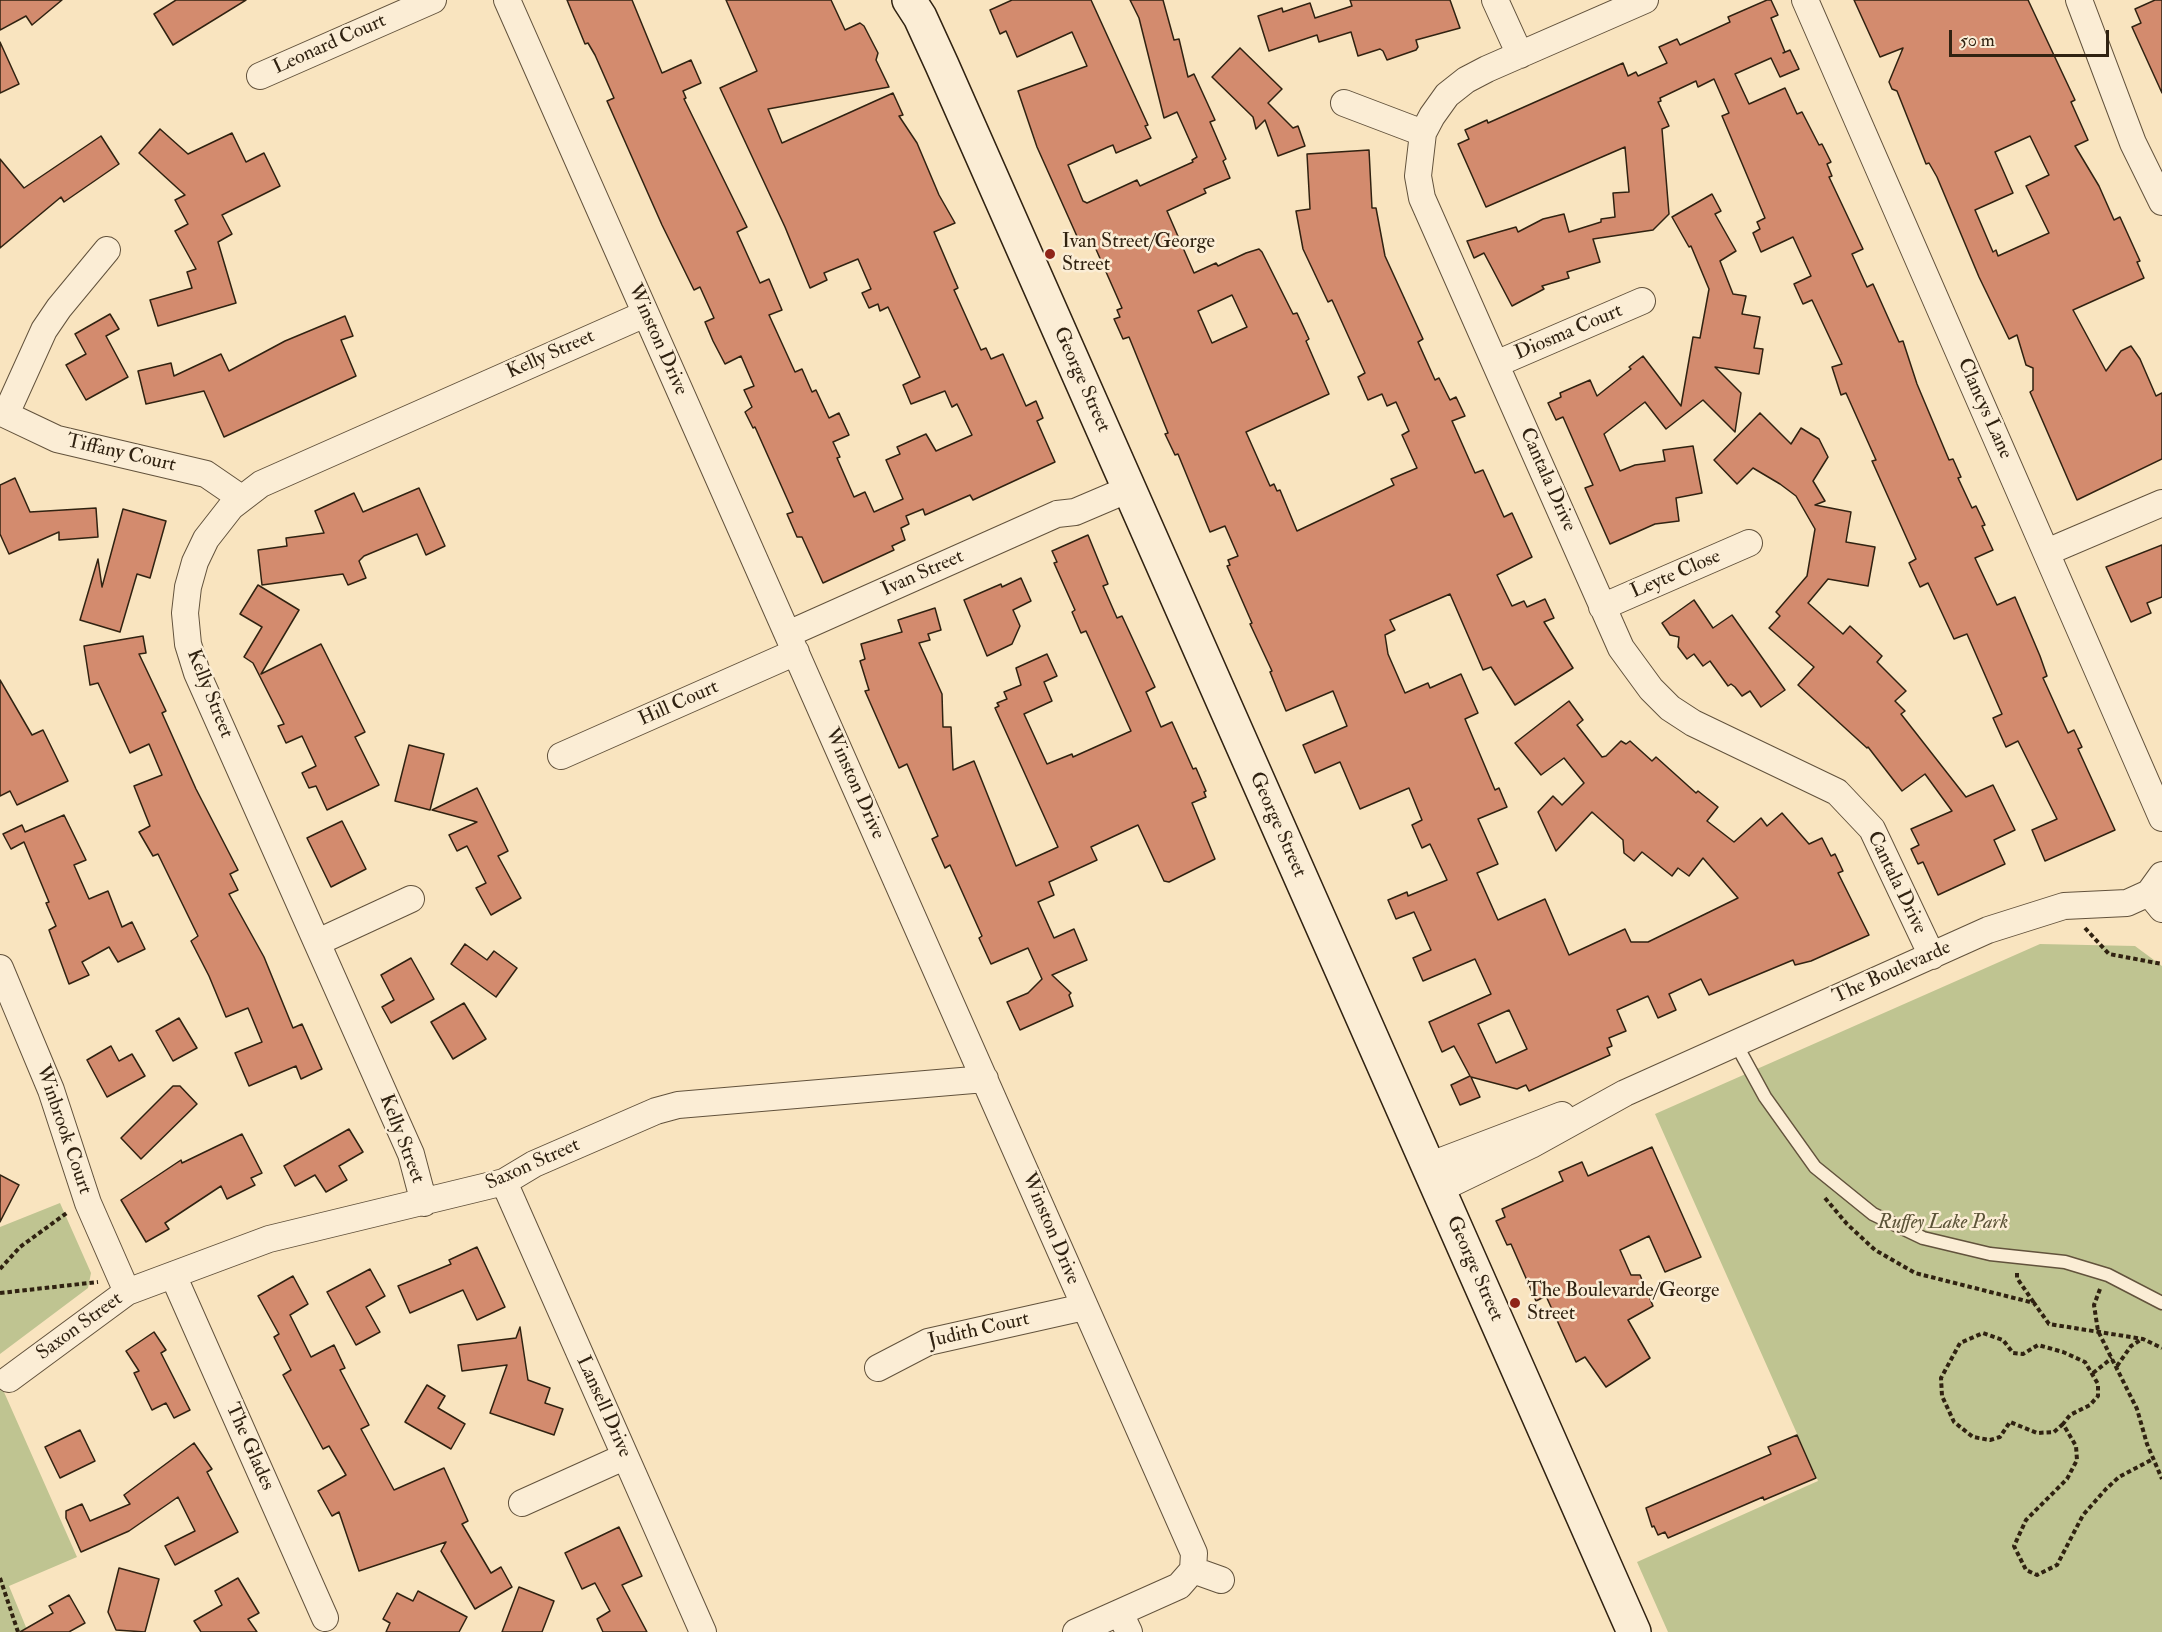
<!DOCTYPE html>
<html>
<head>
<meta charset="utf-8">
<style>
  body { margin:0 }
  #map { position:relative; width:2162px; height:1632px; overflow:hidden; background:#f9e4bf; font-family:"IM FELL Double Pica",serif }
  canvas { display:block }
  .scale { position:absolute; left:1949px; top:30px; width:160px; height:27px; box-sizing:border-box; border:3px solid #302211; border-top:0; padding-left:8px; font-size:18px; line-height:21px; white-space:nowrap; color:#302211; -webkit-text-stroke:4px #fbedd5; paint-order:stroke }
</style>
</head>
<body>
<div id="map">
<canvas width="2162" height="1632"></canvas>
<div class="scale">50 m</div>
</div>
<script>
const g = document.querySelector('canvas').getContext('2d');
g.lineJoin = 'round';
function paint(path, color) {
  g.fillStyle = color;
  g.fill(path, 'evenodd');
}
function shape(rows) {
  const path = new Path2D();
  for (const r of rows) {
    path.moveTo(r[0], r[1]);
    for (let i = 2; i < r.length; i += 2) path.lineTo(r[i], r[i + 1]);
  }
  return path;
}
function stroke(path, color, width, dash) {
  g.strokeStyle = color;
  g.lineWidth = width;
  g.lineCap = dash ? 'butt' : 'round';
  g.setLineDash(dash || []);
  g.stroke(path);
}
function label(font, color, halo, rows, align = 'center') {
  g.font = font + ' "IM FELL Double Pica",serif';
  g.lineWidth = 5;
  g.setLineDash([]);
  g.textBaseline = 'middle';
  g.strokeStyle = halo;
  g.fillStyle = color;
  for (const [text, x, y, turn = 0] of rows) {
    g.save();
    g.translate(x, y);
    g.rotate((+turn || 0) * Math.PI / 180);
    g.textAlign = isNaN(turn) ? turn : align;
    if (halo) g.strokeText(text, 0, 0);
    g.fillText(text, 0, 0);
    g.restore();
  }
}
const green = shape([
  [2040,944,2135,946,2162,966,2162,1632,1668,1632,1637,1562,1818,1481,1655,1114],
  [60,1203,91,1273,88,1288,0,1354,0,1227],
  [0,1383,77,1557,9,1586,28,1632,0,1632]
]);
const building = shape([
  [0,0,62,0,32,25,26,16,0,30,0,0],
  [176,0,246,0,173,45,154,14,176,0],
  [567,0,632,0,662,73,691,60,701,83,683,91,686,98,684,99,747,227,737,232,760,283,769,279,782,310,769,315,795,372,802,369,812,392,816,390,829,418,839,413,849,435,833,442,840,457,837,458,854,497,865,492,874,512,903,499,886,460,900,454,897,447,926,434,936,451,972,435,957,404,952,407,945,391,911,404,903,385,920,377,888,307,880,311,878,304,869,308,862,293,871,289,858,259,824,273,827,280,810,288,785,227,720,88,757,71,726,0,831,0,845,30,860,23,864,26,878,53,876,60,889,87,768,109,782,143,893,93,903,115,899,116,917,143,939,195,955,223,934,232,958,288,954,290,981,350,986,348,991,359,1003,354,1026,406,1036,401,1043,418,1037,421,1055,462,973,500,970,495,925,515,923,509,906,516,909,524,901,528,905,540,892,546,894,550,823,583,802,537,797,537,787,514,793,512,755,427,753,428,745,412,752,407,744,390,754,386,741,356,725,364,713,341,705,322,714,318,700,287,694,290,662,225,607,101,614,98,595,55,588,43,585,44,567,0],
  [1012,0,1091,0,1148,125,1145,126,1151,138,1116,153,1113,145,1108,147,1068,165,1083,201,1087,203,1137,180,1140,186,1193,162,1192,160,1197,157,1177,112,1164,118,1139,18,1130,0,1163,0,1174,40,1179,39,1188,77,1194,74,1215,120,1210,122,1226,159,1223,161,1230,178,1204,189,1206,193,1167,211,1194,273,1216,263,1218,266,1246,253,1259,249,1262,252,1293,314,1297,313,1309,339,1306,341,1329,394,1246,432,1270,486,1274,484,1277,491,1280,490,1297,531,1394,485,1391,479,1417,468,1402,435,1409,431,1396,402,1387,406,1382,394,1368,400,1358,377,1365,373,1332,300,1328,302,1303,249,1296,211,1310,209,1307,154,1369,150,1372,208,1376,208,1385,256,1423,339,1418,342,1435,380,1439,378,1450,400,1456,397,1465,416,1452,421,1475,473,1483,470,1504,517,1512,513,1532,557,1497,575,1512,606,1524,601,1527,607,1545,599,1554,618,1544,622,1573,668,1515,705,1491,667,1483,670,1450,594,1390,620,1395,630,1385,635,1388,654,1405,693,1428,683,1430,688,1461,674,1478,713,1465,719,1495,790,1499,788,1507,807,1478,819,1498,864,1477,873,1498,920,1545,899,1569,955,1625,929,1631,942,1648,942,1738,898,1703,858,1689,876,1678,868,1672,876,1642,852,1634,861,1624,853,1623,840,1592,812,1556,851,1538,812,1553,796,1562,805,1584,783,1564,758,1541,775,1515,743,1569,701,1583,720,1577,725,1602,757,1606,756,1621,741,1626,744,1630,741,1652,761,1656,757,1696,793,1698,791,1718,807,1707,821,1734,842,1761,818,1767,826,1782,813,1809,844,1822,838,1831,856,1835,854,1843,871,1838,873,1869,935,1811,961,1795,965,1793,960,1709,995,1701,979,1669,994,1676,1010,1658,1018,1648,996,1617,1010,1626,1031,1609,1038,1612,1046,1607,1048,1610,1055,1529,1091,1526,1085,1517,1089,1471,1077,1480,1097,1460,1105,1451,1085,1470,1076,1454,1046,1442,1052,1429,1022,1491,994,1475,959,1423,981,1413,958,1431,950,1414,912,1396,919,1388,900,1407,892,1408,896,1447,880,1430,844,1422,848,1412,825,1422,820,1409,788,1360,809,1340,762,1315,773,1303,745,1347,726,1333,691,1286,711,1270,672,1272,671,1250,624,1252,623,1227,566,1230,565,1228,560,1238,556,1225,526,1210,532,1178,454,1175,455,1165,434,1168,433,1129,337,1123,339,1114,319,1120,317,1117,310,1122,308,1091,238,1080,243,1037,147,1018,91,1087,66,1072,32,1017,57,1006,31,1000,34,990,10,1012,0],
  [1232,295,1247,327,1212,343,1198,311,1232,295],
  [1509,1010,1527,1049,1496,1063,1478,1024,1509,1010],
  [1350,0,1450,0,1460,28,1416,40,1418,47,1416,50,1387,60,1383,51,1380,49,1358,56,1351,32,1319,42,1317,35,1269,51,1258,16,1282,8,1283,12,1310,3,1315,18,1352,6,1350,0],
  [1767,0,1771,0,1778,15,1771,18,1785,52,1783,53,1790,50,1799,69,1780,77,1771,58,1735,74,1749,104,1785,88,1797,114,1802,112,1819,145,1822,144,1831,162,1827,164,1832,176,1829,177,1863,249,1852,254,1867,287,1873,284,1899,342,1903,341,1917,384,1949,460,1953,459,1961,477,1958,478,1972,508,1976,506,1985,525,1982,526,1993,550,1975,558,1997,605,2015,597,2040,656,2047,676,2043,678,2068,733,2074,730,2082,747,2078,749,2115,830,2045,861,2032,830,2057,819,2018,741,2006,747,1993,718,2002,714,1967,634,1954,639,1928,583,1920,587,1909,563,1916,559,1872,461,1876,460,1846,393,1841,395,1832,367,1842,364,1812,300,1803,304,1794,284,1811,276,1793,237,1761,252,1753,233,1760,229,1757,222,1765,218,1722,116,1729,113,1714,79,1698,87,1696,81,1660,98,1661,101,1658,102,1669,126,1662,129,1669,214,1653,230,1593,239,1600,262,1567,272,1569,278,1542,286,1544,289,1512,306,1484,253,1474,258,1467,241,1516,227,1518,232,1543,219,1564,214,1569,232,1601,222,1601,219,1615,217,1613,193,1629,192,1625,147,1486,207,1458,144,1469,139,1465,130,1487,120,1488,123,1623,63,1628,76,1636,72,1638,76,1667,63,1659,47,1677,39,1680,45,1730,22,1728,17,1767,0],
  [1854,0,2028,0,2075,100,2071,102,2088,140,2075,146,2099,186,2114,220,2120,217,2140,261,2137,262,2144,278,2073,310,2106,371,2121,351,2131,346,2140,359,2156,396,2162,393,2162,459,2077,500,2030,392,2033,390,2033,368,2026,365,2017,335,2009,339,1979,277,1937,177,1929,163,1926,164,1897,91,1892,89,1889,82,1903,48,1880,57,1854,0],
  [2030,136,2049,175,2026,186,2049,233,1998,256,1996,250,1993,252,1975,210,2013,193,1995,152,2030,136],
  [2155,0,2162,0,2162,93,2132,27,2141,23,2135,9,2155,0],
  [0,42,19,84,0,93,0,42],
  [1240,48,1282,89,1268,103,1293,128,1298,126,1305,146,1278,156,1265,120,1256,129,1253,117,1212,77,1240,48],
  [160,129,188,154,232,133,246,162,264,153,280,186,222,215,232,234,218,242,236,303,158,326,150,300,192,288,187,272,196,269,175,231,188,224,175,200,185,195,139,153,160,129],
  [101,136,119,164,64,202,61,197,0,248,0,159,24,188,101,136],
  [1712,194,1721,211,1715,214,1736,251,1720,261,1733,294,1746,296,1742,314,1760,317,1754,348,1763,349,1759,374,1715,367,1741,393,1735,432,1703,400,1666,429,1645,402,1604,434,1620,471,1635,465,1665,461,1663,450,1693,446,1702,493,1676,498,1679,521,1655,524,1610,544,1585,488,1593,485,1563,417,1556,420,1548,403,1561,397,1560,393,1590,380,1597,396,1631,369,1629,367,1643,356,1681,406,1693,337,1700,338,1709,289,1691,246,1689,247,1672,217,1712,194],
  [110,314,119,329,106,336,128,377,86,400,66,365,86,354,75,334,110,314],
  [345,316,353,336,341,340,356,376,224,437,204,391,146,404,138,371,171,363,174,376,221,354,229,371,285,341,345,316],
  [1760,413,1791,444,1801,428,1819,439,1828,457,1813,481,1825,501,1815,505,1851,512,1846,542,1875,547,1868,586,1828,579,1808,603,1843,634,1850,626,1882,656,1877,662,1906,691,1895,701,1905,711,1901,714,1966,797,1993,785,2015,830,1994,840,2005,864,1938,895,1923,862,1918,864,1911,849,1919,845,1911,829,1952,811,1925,774,1902,791,1868,747,1867,748,1798,685,1814,667,1769,628,1780,616,1776,612,1807,576,1815,529,1796,496,1780,484,1753,468,1737,484,1714,460,1760,413],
  [15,478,30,512,96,508,98,537,59,540,59,532,9,554,0,534,0,485,15,478],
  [419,488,445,546,426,555,417,534,364,556,359,561,366,578,348,585,343,574,262,585,258,550,287,546,286,538,324,533,315,511,354,493,363,512,419,488],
  [123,509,166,521,150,578,137,574,120,632,80,620,98,559,102,587,123,509],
  [1088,535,1108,584,1103,586,1117,618,1122,616,1155,687,1146,692,1161,727,1172,722,1193,769,1196,768,1206,791,1204,792,1206,797,1192,803,1215,859,1169,882,1164,881,1138,825,1091,847,1097,860,1049,882,1054,895,1038,902,1054,938,1074,929,1087,960,1052,975,1071,993,1069,995,1073,1006,1020,1030,1007,1002,1028,993,1042,979,1028,948,991,964,979,938,982,936,950,865,945,868,932,839,938,836,907,764,899,768,865,691,869,690,860,661,865,659,861,644,902,632,898,620,935,608,941,630,928,634,930,640,919,643,942,694,943,727,951,727,953,770,974,761,1016,866,1058,847,995,708,999,706,997,703,1007,699,1004,692,1021,685,1016,668,1047,654,1057,676,1044,682,1052,701,1024,714,1047,764,1072,754,1073,757,1131,731,1086,631,1081,633,1072,612,1075,610,1054,563,1057,562,1052,551,1088,535],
  [2162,545,2162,597,2147,603,2151,613,2131,622,2106,567,2162,545],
  [1021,578,1031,601,1013,610,1020,626,1012,644,987,656,964,600,1001,584,1002,587,1021,578],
  [258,585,299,610,261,674,321,644,365,732,355,737,379,785,327,810,316,786,309,788,302,773,316,766,302,736,286,743,278,726,284,724,253,663,244,657,262,627,240,614,258,585],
  [1694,600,1713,628,1732,615,1785,690,1761,707,1750,691,1742,696,1735,687,1731,684,1728,686,1710,661,1703,666,1694,654,1687,659,1678,647,1679,637,1670,635,1662,623,1694,600],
  [143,636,146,653,139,654,166,711,162,713,196,789,238,870,230,874,238,890,229,894,264,957,293,1028,302,1024,322,1069,301,1079,296,1066,249,1086,235,1053,262,1042,248,1008,226,1017,209,976,191,941,198,936,158,854,153,856,139,832,150,826,134,786,162,775,149,744,130,753,98,683,90,685,84,646,143,636],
  [0,680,32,735,43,730,68,781,17,805,10,791,0,796,0,680],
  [409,745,444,754,430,810,395,801,409,745],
  [477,788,508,851,498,856,521,898,491,915,476,888,486,883,467,846,457,851,449,835,477,822,432,810,477,788],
  [64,815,86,860,74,865,89,899,108,891,122,927,132,922,145,949,118,962,109,947,82,962,89,975,69,984,49,930,56,926,46,903,49,902,24,842,11,849,3,834,22,825,25,832,64,815],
  [342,821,366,869,331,887,307,838,342,821],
  [465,944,487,960,494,951,517,968,496,997,451,964,465,944],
  [411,958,434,999,391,1023,382,1007,394,1000,381,975,411,958],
  [464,1003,486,1039,453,1059,431,1022,464,1003],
  [179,1018,197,1048,173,1061,156,1031,179,1018],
  [111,1046,119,1061,132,1054,145,1076,107,1097,87,1060,111,1046],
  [173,1086,180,1086,197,1104,141,1159,121,1138,173,1086],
  [349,1129,363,1152,339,1166,347,1180,326,1192,315,1175,295,1186,284,1166,349,1129],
  [242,1134,262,1173,251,1178,255,1185,227,1199,221,1186,165,1223,169,1229,146,1242,121,1200,181,1160,182,1163,242,1134],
  [1652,1147,1701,1257,1665,1272,1649,1236,1620,1250,1631,1275,1640,1275,1653,1306,1628,1320,1650,1358,1606,1387,1585,1357,1576,1362,1546,1296,1536,1301,1511,1244,1507,1245,1496,1221,1505,1217,1502,1209,1563,1181,1559,1172,1582,1162,1588,1176,1652,1147],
  [0,1175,19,1185,0,1222,0,1175],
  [477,1247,505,1307,477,1320,463,1290,410,1313,398,1286,451,1264,449,1260,477,1247],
  [370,1269,385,1296,366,1307,380,1332,356,1345,327,1292,370,1269],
  [293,1276,308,1304,290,1315,311,1357,334,1345,345,1368,340,1370,369,1425,361,1429,394,1490,444,1468,468,1521,462,1524,491,1573,501,1567,512,1587,475,1609,441,1551,446,1542,359,1571,339,1512,332,1516,318,1491,346,1475,329,1446,323,1449,283,1375,291,1370,274,1337,279,1334,258,1296,293,1276],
  [520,1327,528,1380,550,1388,545,1403,563,1409,554,1435,490,1413,507,1365,462,1371,458,1345,516,1338,520,1327],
  [154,1332,166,1350,161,1353,190,1410,174,1418,166,1403,152,1410,134,1373,139,1371,126,1351,154,1332],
  [427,1385,445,1396,438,1408,465,1424,451,1449,405,1422,427,1385],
  [80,1430,95,1461,60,1478,45,1447,80,1430],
  [1797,1435,1816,1478,1764,1500,1763,1497,1668,1538,1665,1532,1658,1535,1654,1526,1652,1527,1646,1508,1771,1454,1768,1447,1797,1435],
  [194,1443,212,1469,207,1472,238,1532,175,1565,165,1546,195,1531,178,1497,129,1531,81,1552,66,1518,66,1511,82,1504,90,1521,130,1504,124,1495,194,1443],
  [619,1527,642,1576,622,1585,647,1632,603,1632,597,1619,610,1611,595,1583,582,1589,565,1553,619,1527],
  [119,1568,159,1579,145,1632,116,1630,108,1612,119,1568],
  [238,1578,259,1613,248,1619,257,1632,201,1632,194,1621,222,1605,215,1591,238,1578],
  [519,1587,554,1601,542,1632,502,1632,519,1587],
  [418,1591,467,1617,459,1632,386,1632,390,1623,383,1619,397,1593,413,1601,418,1591],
  [69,1595,85,1623,69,1632,20,1632,53,1613,49,1606,69,1595]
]);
const path = shape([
  [2085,928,2109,954,2162,964],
  [1825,1198,1847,1224,1875,1250,1915,1273,2034,1303,2049,1324,2143,1339,2162,1348],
  [0,1269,20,1247,68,1212],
  [2017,1273,2017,1278,2034,1303],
  [2100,1289,2094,1305,2098,1331,2137,1409,2147,1444,2162,1479],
  [0,1293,98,1282],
  [2117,1366,2131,1346,2142,1339],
  [2093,1373,2112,1358],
  [2063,1424,2054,1432,2037,1433,2010,1422,2000,1437,1990,1440,1973,1437,1954,1422,1942,1396,1941,1378,1960,1343,1983,1333,2003,1340,2013,1353,2023,1354,2038,1345,2063,1352,2085,1362,2098,1384,2098,1396,2090,1405,2070,1415,2063,1424,2076,1446,2077,1460,2067,1479,2026,1520,2014,1546,2026,1570,2037,1575,2057,1565,2083,1515,2106,1489,2119,1477,2153,1459],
  [0,1578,18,1632]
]);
const service = shape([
  [1736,1044,1765,1097,1815,1167,1873,1214,1923,1238,1990,1254,2065,1262,2108,1275,2162,1303]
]);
const minor = shape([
  [507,0,1194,1553,1193,1570,1179,1586,1076,1632],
  [1495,0,1520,55],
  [1645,0,1487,69,1466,80,1447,95,1432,116,1423,133,1418,176,1422,198,1621,648,1651,689,1670,708,1693,723,1837,792,1872,829,1932,956],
  [1805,0,2162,818],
  [2079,0,2133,143,2162,202],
  [260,76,433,0],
  [1344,103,1423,133],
  [1496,364,1642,301],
  [0,412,57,439,206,474,241,498],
  [6,414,44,330,59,308,107,250],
  [2047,552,2162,503],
  [1602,607,1749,543],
  [788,634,1057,514,1075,512,1129,489],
  [561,756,796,652],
  [2149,893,2162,875],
  [318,942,411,899],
  [0,968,51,1090,88,1203,127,1292],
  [1428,1166,1562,1115],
  [504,1182,703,1632],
  [1438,1190,1531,1145,1625,1093,1988,930,2064,906,2127,903,2149,893,2162,909],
  [424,1203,411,1154,197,673,188,644,185,613,188,587,195,562,206,539,231,507,261,484,645,314],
  [173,1275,325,1618],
  [878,1368,928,1342,1084,1307],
  [9,1379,127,1292,269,1239,504,1182,534,1164,656,1111,678,1105,985,1079],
  [522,1503,624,1457],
  [1193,1570,1221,1580],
  [1120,1613,1129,1632]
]);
const secondary = shape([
  [909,0,920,17,942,65,1634,1632]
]);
const markers = [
  [1050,254,6,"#8f2418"],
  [1515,1303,6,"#8f2418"]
];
const streetNames = [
  ["Leonard Court",330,45,-24],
  ["Diosma Court",1569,333,-23],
  ["Winston Drive",657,340,66],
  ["Kelly Street",551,355,-24],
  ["George Street",1081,380,66],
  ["Clancys Lane",1984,409,66],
  ["Tiffany Court",121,454,13],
  ["Cantala Drive",1547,480,66],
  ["Ivan Street",923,574,-24],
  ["Leyte Close",1676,575,-23],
  ["Kelly Street",209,694,68],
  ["Hill Court",679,704,-24],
  ["Winston Drive",854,784,66],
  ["George Street",1277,825,66],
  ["Cantala Drive",1896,883,64],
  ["The Boulevarde",1892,973,-24],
  ["Winbrook Court",63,1130,71],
  ["Kelly Street",401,1139,69],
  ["Saxon Street",533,1165,-24],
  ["Winston Drive",1050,1229,67],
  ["George Street",1474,1269,66],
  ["Saxon Street",80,1327,-36],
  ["Judith Court",979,1331,-13],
  ["Lansell Drive",603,1407,66],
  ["The Glades",249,1447,66]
];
const poiNames = [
  ["Ivan Street/George",1062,243],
  ["Street",1062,266],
  ["The Boulevarde/George",1527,1292],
  ["Street",1527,1315]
];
const parkNames = [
  ["Ruffey Lake Park",1943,1224]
];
paint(green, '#bfc491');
paint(building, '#d38b6e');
stroke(building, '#302211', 1.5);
stroke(service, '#62523c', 15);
stroke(minor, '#62523c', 28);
stroke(secondary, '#302211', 36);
stroke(path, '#302211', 4, [4.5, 3]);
stroke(service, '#fbedd5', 12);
stroke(minor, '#fbedd5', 26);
stroke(secondary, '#fbedd5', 33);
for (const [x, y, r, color] of markers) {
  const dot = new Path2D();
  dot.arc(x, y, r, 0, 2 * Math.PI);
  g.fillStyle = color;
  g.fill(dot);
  stroke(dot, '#fbedd5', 2);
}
label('20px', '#302211', '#fbedd5', streetNames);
label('20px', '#302211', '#fbedd5', poiNames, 'left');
label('italic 20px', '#5b5337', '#fbedd5', parkNames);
</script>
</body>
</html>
